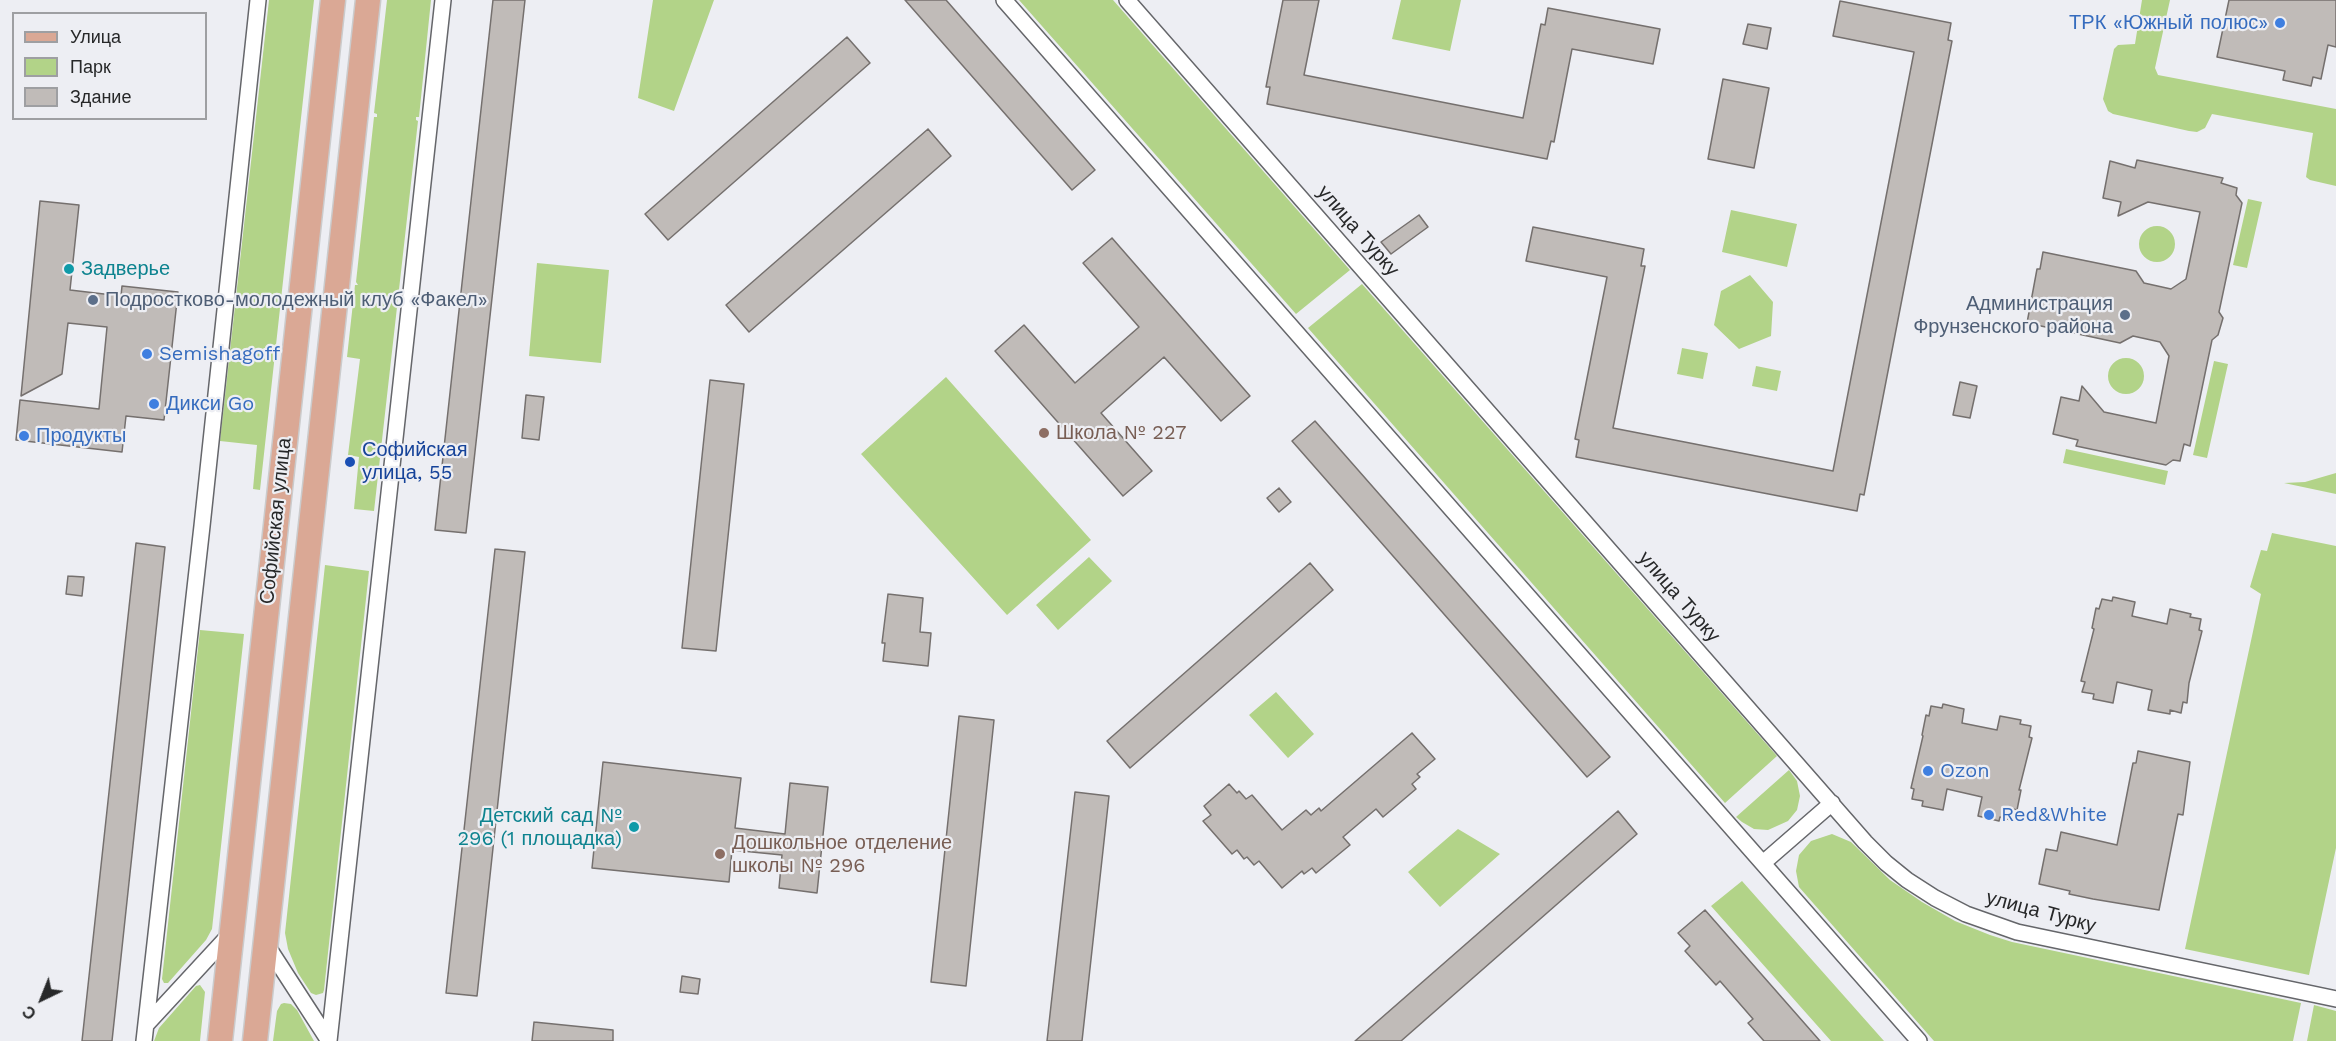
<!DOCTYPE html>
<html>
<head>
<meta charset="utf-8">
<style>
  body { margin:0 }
  #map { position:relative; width:2336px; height:1041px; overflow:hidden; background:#edeef3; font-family:"Work Sans",sans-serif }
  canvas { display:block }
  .legend { position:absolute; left:12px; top:12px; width:195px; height:108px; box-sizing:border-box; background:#edeef3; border:2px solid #9e9fa2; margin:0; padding:8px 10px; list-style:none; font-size:18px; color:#272829 }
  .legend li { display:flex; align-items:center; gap:12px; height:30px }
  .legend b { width:30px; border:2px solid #9e9fa2 }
  .north { position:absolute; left:12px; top:969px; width:60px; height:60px; -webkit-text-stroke:4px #edeef3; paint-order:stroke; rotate:223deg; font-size:16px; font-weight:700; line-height:24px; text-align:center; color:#272829 }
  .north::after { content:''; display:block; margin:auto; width:21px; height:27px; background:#272829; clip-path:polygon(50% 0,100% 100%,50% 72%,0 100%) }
</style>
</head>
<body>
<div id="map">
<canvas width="2336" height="1041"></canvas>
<ul class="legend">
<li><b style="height:8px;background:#daa895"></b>Улица</li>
<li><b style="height:16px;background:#b2d388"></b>Парк</li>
<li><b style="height:16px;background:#c0bbb8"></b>Здание</li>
</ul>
<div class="north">С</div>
</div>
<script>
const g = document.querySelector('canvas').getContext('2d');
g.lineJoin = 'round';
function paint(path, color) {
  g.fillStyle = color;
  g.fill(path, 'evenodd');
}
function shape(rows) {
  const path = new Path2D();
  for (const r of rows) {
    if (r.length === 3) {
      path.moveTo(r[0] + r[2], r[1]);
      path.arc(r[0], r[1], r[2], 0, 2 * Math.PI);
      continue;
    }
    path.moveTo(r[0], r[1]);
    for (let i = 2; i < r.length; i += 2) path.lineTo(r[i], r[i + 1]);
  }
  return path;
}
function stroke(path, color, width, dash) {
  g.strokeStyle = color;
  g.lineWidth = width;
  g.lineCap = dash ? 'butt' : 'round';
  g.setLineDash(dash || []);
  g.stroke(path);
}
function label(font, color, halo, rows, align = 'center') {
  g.font = font + ' "Work Sans",sans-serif';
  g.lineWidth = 4.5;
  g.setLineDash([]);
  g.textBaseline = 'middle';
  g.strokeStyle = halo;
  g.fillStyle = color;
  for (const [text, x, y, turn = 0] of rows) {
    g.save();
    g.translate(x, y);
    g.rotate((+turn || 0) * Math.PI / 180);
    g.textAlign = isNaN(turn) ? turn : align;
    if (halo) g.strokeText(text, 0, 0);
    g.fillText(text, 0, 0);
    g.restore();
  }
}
const green = shape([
  [269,0,314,0,260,490,253,489,257,445,220,441],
  [387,0,431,0,419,117,416,117,416,120,418,121,374,511,354,509,359,457,348,455,360,359,347,357,355,285,358,285,356,282,374,117,377,117,377,114,374,113],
  [653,0,714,0,674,111,638,98],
  [1019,0,1113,0,1350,270,1296,314],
  [1401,0,1461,0,1450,51,1392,39],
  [2142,0,2170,0,2155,68,2158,75,2336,109,2336,186,2310,180,2306,177,2313,133,2212,114,2205,128,2197,132,2189,131,2113,114,2108,111,2103,99,2114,49,2118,45,2135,44],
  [2248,199,2262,202,2247,268,2233,265],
  [1731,210,1797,224,1787,267,1722,252],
  [2157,244,18],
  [537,263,609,270,601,363,529,356],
  [1750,275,1773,302,1771,336,1739,349,1714,325,1721,291],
  [1362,284,1777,756,1725,803,1308,328],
  [1682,348,1708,353,1703,379,1677,374],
  [2126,376,18],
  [2214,361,2228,364,2207,458,2193,455],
  [1756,366,1781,371,1777,391,1752,386],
  [946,377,1091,540,1007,615,861,454],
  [2066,449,2168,471,2165,485,2063,463],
  [2336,473,2336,494,2284,483,2305,482],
  [2272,533,2336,546,2336,848,2309,975,2185,949,2261,594,2250,587,2261,550,2267,551],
  [1089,557,1112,581,1058,630,1036,605],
  [325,565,369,571,324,990,323,993,316,995,311,993,298,973,288,949,285,933],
  [200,630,244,634,212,929,206,940,168,983,164,983,162,979],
  [1276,692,1314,734,1288,758,1249,715],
  [1789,770,1797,781,1800,796,1797,810,1788,821,1768,830,1754,829,1742,822,1736,817],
  [1458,829,1500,854,1440,907,1408,872],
  [1832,834,1851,842,1890,880,1922,902,1955,921,1990,935,2012,942,2301,1003,2293,1041,1934,1041,1799,887,1796,871,1799,855,1811,841],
  [1742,881,1884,1041,1831,1041,1711,906],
  [200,985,205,992,200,1041,154,1041,159,1028,196,986],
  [284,1003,291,1004,297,1010,314,1041,273,1041,277,1011,281,1004],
  [2314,1005,2336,1011,2336,1041,2307,1041]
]);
const building = shape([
  [493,0,525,0,466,533,435,530,493,0],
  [905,0,946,0,1095,170,1072,190,905,0],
  [1283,0,1319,0,1304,75,1523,118,1541,24,1545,25,1548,8,1660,29,1653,64,1572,49,1554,142,1551,141,1547,159,1267,104,1270,87,1266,87,1283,0],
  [2229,0,2336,0,2336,47,2328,45,2321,79,2313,77,2311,86,2283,80,2285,71,2217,57,2229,0],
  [1840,1,1951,23,1948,40,1952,41,1864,495,1860,494,1857,511,1576,457,1579,440,1575,439,1607,277,1526,261,1533,227,1644,249,1641,266,1645,266,1613,428,1833,471,1914,52,1833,36,1840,1],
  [1748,24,1771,28,1767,49,1743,44,1748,24],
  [847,37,870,63,668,240,645,214,847,37],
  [1723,79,1769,88,1754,168,1708,159,1723,79],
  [928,129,951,156,749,332,726,305,928,129],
  [2137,160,2223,178,2221,183,2237,188,2236,195,2242,203,2219,312,2223,318,2218,335,2212,340,2190,446,2184,444,2180,461,2173,460,2166,465,2076,446,2078,440,2053,434,2061,397,2079,401,2082,386,2104,412,2156,423,2169,356,2160,342,2133,336,2120,343,2027,323,2037,269,2040,269,2043,252,2136,271,2144,283,2171,289,2186,279,2200,212,2148,202,2118,216,2121,202,2103,198,2110,161,2135,168,2137,160],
  [40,201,79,205,70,290,121,296,122,286,178,292,164,420,126,416,122,452,16,440,20,400,99,409,107,327,68,323,62,374,21,396,40,201],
  [1419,215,1428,227,1391,254,1381,242,1419,215],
  [1112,238,1250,396,1221,421,1164,357,1101,413,1152,471,1123,496,995,351,1024,325,1075,383,1139,327,1083,263,1112,238],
  [710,380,744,384,716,651,682,648,710,380],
  [1960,382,1977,386,1970,418,1953,415,1960,382],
  [526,395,544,397,539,440,522,438,526,395],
  [1315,421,1610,757,1587,777,1292,441,1315,421],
  [1279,488,1291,502,1279,512,1267,498,1279,488],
  [136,543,165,547,112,1041,82,1041,136,543],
  [495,549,525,552,477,996,446,993,495,549],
  [1310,563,1333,590,1130,768,1107,741,1310,563],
  [68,576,84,577,82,596,66,594,68,576],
  [888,594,923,598,920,632,931,633,928,666,883,661,885,643,882,643,888,594],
  [2113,597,2135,602,2132,616,2167,624,2170,609,2191,614,2190,617,2201,619,2199,630,2202,631,2189,683,2187,703,2183,702,2181,713,2170,710,2170,714,2148,710,2152,690,2117,682,2113,703,2093,699,2094,694,2082,692,2085,682,2081,681,2094,629,2092,628,2096,608,2099,609,2102,599,2112,601,2113,597],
  [1943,704,1964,709,1962,723,1997,730,2000,716,2021,720,2020,724,2031,726,2029,737,2032,738,2019,790,2021,790,2017,810,2013,809,2011,820,2000,817,1999,821,1978,816,1982,797,1947,789,1943,810,1922,806,1923,801,1912,799,1914,789,1911,788,1923,736,1922,735,1926,715,1929,716,1931,706,1942,708,1943,704],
  [959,716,994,720,966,986,931,982,959,716],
  [1412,733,1435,759,1417,774,1420,777,1412,784,1416,789,1383,817,1376,809,1343,837,1350,845,1316,873,1312,868,1304,874,1302,871,1282,888,1259,861,1254,865,1247,857,1244,859,1237,850,1232,854,1203,821,1211,815,1204,806,1229,784,1237,793,1239,791,1246,799,1252,795,1282,830,1306,810,1311,815,1319,808,1321,811,1412,733],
  [2138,751,2190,762,2183,815,2178,814,2159,910,2093,899,2069,894,2070,891,2039,884,2046,849,2057,851,2061,832,2117,845,2133,763,2136,763,2138,751],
  [603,762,741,778,735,828,785,834,790,783,828,787,817,893,779,888,782,855,732,850,729,882,592,868,603,762],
  [1075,792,1109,796,1082,1041,1047,1041,1075,792],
  [1618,811,1637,834,1401,1041,1355,1041,1618,811],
  [1705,910,1820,1041,1764,1041,1748,1023,1753,1019,1720,981,1716,985,1685,951,1690,946,1678,933,1705,910],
  [682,976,700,979,698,994,680,992,682,976],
  [534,1022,613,1030,613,1041,532,1041,534,1022]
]);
const street = shape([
  [1004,0,1919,1041],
  [1127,0,1865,842,1886,863,1907,880,1935,898,1966,914,2017,932,2336,999],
  [1763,863,1832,803],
  [266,944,329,1041],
  [146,1025,231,933],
  [144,1041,202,526,258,0],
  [329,1041,443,0]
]);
const primary = shape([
  [220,1041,333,0],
  [255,1041,368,0]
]);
const markers = [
  [2280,23,6,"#3f7fe0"],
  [69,269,6,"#0f9aa8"],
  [93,300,6,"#5c6f8a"],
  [2125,315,6,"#5c6f8a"],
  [147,354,6,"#3f7fe0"],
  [154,404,6,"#3f7fe0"],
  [1044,433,6,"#8d6e63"],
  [24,436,6,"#3f7fe0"],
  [350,462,6,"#1a4fb4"],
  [1928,771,6,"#3f7fe0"],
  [1989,815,6,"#3f7fe0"],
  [634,827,6,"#0f9aa8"],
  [720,854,6,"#8d6e63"]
];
const shopNames = [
  ["ТРК «Южный полюс»",2268,23,"right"],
  ["Semishagoff",159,354],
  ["Дикси Go",166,404],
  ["Продукты",36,436],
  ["Ozon",1940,771],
  ["Red&White",2001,815]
];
const streetNames = [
  ["улица Турку",1358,231,49],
  ["Софийская улица",276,521,-84],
  ["улица Турку",1679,597,49],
  ["улица Турку",2041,912,15]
];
const cultureNames = [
  ["Задверье",81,269],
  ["Детский сад №",622,816,"right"],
  ["296 (1 площадка)",622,839,"right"]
];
const serviceNames = [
  ["Подростково-молодежный клуб «Факел»",105,300],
  ["Администрация",2113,304,"right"],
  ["Фрунзенского района",2113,327,"right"]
];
const educationNames = [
  ["Школа № 227",1056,433],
  ["Дошкольное отделение",732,843],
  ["школы № 296",732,866]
];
const transitNames = [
  ["Софийская",362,450],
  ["улица, 55",362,473]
];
paint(green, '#b2d388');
paint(building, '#c0bbb8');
stroke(building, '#75706e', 1.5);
stroke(street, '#65666a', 18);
stroke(primary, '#cbcbcc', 27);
stroke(street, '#fff', 15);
stroke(primary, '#daa895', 24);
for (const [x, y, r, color] of markers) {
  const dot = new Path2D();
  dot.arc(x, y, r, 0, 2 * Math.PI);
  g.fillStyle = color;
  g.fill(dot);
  stroke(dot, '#edeef3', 2);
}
label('20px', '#366cbe', '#edeef3', shopNames, 'left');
label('20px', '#272829', '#edeef3', streetNames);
label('20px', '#0d838f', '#edeef3', cultureNames, 'left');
label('20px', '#4e5e75', '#edeef3', serviceNames, 'left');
label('20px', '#785e54', '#edeef3', educationNames, 'left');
label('20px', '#164399', '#edeef3', transitNames, 'left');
</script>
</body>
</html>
